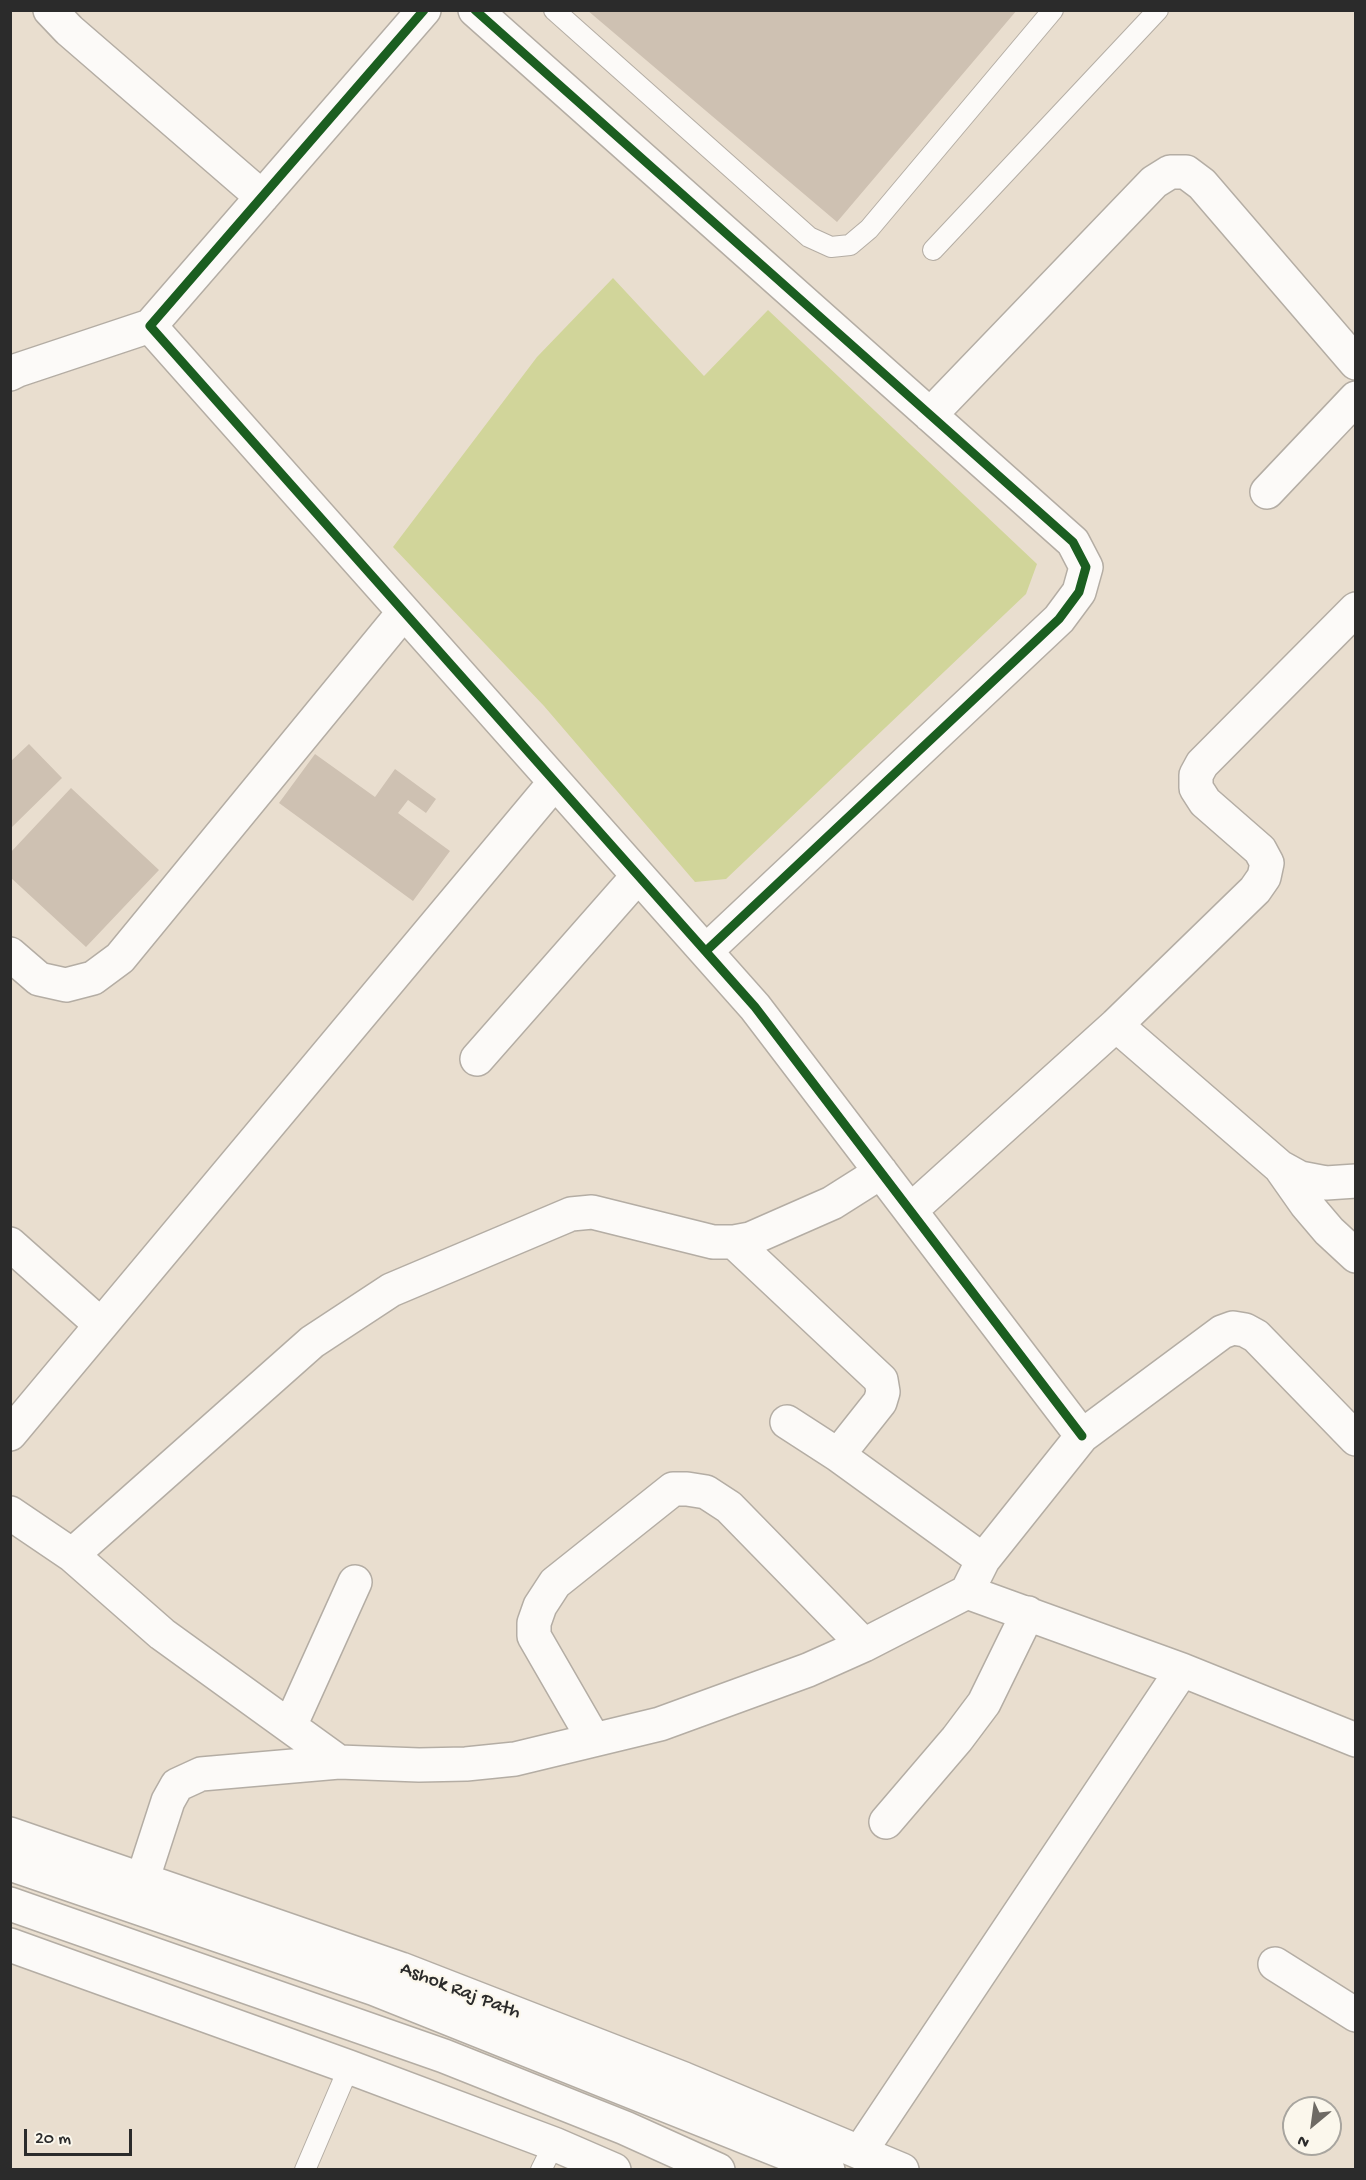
<!DOCTYPE html>
<html>
<head>
<meta charset="utf-8">
<style>
  body { margin:0 }
  #map { position:relative; width:1366px; height:2180px; overflow:hidden; background:#e9decf; font-family:"Gochi Hand",sans-serif }
  canvas { display:block }
  .frame { position:absolute; inset:0; border:12px solid #2b2b2b; pointer-events:none }
  .north { position:absolute; left:1282px; top:2096px; width:60px; height:60px; box-sizing:border-box; background:#fbf7ec; border:2px solid #a8a59f; border-radius:50%; rotate:209deg; font-size:16px; font-weight:700; line-height:24px; text-align:center; color:#2b2b2b }
  .north::after { content:''; display:block; margin:auto; width:21px; height:27px; background:#6e6a64; clip-path:polygon(50% 0,100% 100%,50% 72%,0 100%) }
  .scale { position:absolute; left:24px; top:2129px; width:108px; height:27px; box-sizing:border-box; border:3px solid #2b2b2b; border-top:0; padding-left:8px; font-size:18px; line-height:21px; white-space:nowrap; color:#2b2b2b; -webkit-text-stroke:4px #fbf7ec; paint-order:stroke }
</style>
</head>
<body>
<div id="map">
<canvas width="1366" height="2180"></canvas>
<div class="frame"></div>
<div class="north">N</div>
<div class="scale">20 m</div>
</div>
<script>
const g = document.querySelector('canvas').getContext('2d');
g.lineJoin = 'round';
function paint(path, color) {
  g.fillStyle = color;
  g.fill(path, 'evenodd');
}
function shape(rows) {
  const path = new Path2D();
  for (const r of rows) {
    path.moveTo(r[0], r[1]);
    for (let i = 2; i < r.length; i += 2) path.lineTo(r[i], r[i + 1]);
  }
  return path;
}
function stroke(path, color, width, dash) {
  g.strokeStyle = color;
  g.lineWidth = width;
  g.lineCap = dash ? 'butt' : 'round';
  g.setLineDash(dash || []);
  g.stroke(path);
}
function label(font, color, halo, rows, align = 'center') {
  g.font = font + ' "Gochi Hand",sans-serif';
  g.lineWidth = 4.5;
  g.setLineDash([]);
  g.textBaseline = 'middle';
  g.strokeStyle = halo;
  g.fillStyle = color;
  for (const [text, x, y, turn = 0] of rows) {
    g.save();
    g.translate(x, y);
    g.rotate((+turn || 0) * Math.PI / 180);
    g.textAlign = isNaN(turn) ? turn : align;
    if (halo) g.strokeText(text, 0, 0);
    g.fillText(text, 0, 0);
    g.restore();
  }
}
const green = shape([
  [613,278,704,376,768,310,1037,564,1026,594,726,879,695,882,544,706,393,547,537,357]
]);
const building = shape([
  [587,10,1017,10,837,222],
  [29,744,62,778,10,829,10,762],
  [315,754,375,797,395,769,436,799,426,813,408,800,398,813,450,851,413,901,279,803],
  [71,788,159,870,86,947,10,877,10,853]
]);
const lane = shape([
  [554,10,809,237,831,247,850,245,869,229,1053,10],
  [933,250,1158,10],
  [305,2170,349,2067],
  [541,2170,554,2144]
]);
const street = shape([
  [50,10,69,30,262,197],
  [424,10,150,326,755,1007,1082,1436],
  [475,10,1073,542,1086,567,1079,592,1059,619,706,951],
  [10,374,18,370,150,326],
  [930,415,1154,182,1170,172,1186,172,1202,184,1356,363],
  [1267,492,1356,398],
  [10,954,39,979,66,985,93,978,120,958,404,612],
  [1116,1025,1280,1167,1300,1178,1326,1183,1356,1181],
  [477,1059,638,876],
  [1280,1167,1306,1204,1329,1231,1356,1256],
  [911,1210,1116,1025,1255,890,1264,877,1267,863,1260,850,1205,802,1196,788,1196,775,1202,764,1356,609],
  [734,1242,881,1380,883,1392,880,1402,838,1455,983,1560],
  [10,1244,101,1325],
  [787,1422,838,1455],
  [10,1434,555,782],
  [10,1513,72,1555,162,1634,339,1762],
  [72,1555,312,1342,391,1290,571,1214,592,1212,713,1242,734,1242,750,1239,832,1203,881,1172],
  [967,1592,983,1560,1082,1436,1222,1332,1233,1328,1245,1330,1256,1336,1356,1439],
  [290,1726,355,1582],
  [594,1740,534,1636,534,1623,540,1606,555,1583,673,1489,687,1489,706,1492,729,1507,864,1645],
  [886,1822,957,1739,984,1703,1028,1613],
  [143,1878,168,1801,177,1785,201,1774,339,1762,419,1765,466,1764,515,1759,660,1724,808,1670,864,1645,967,1592,1182,1670,1356,1740],
  [1275,1964,1356,2015],
  [860,2152,1182,1670]
]);
const secondary = shape([
  [10,1834,401,1969,684,2079,902,2170],
  [10,1945,349,2067,554,2144,614,2170]
]);
const primary = shape([
  [10,1864,375,1989,828,2170],
  [10,1904,444,2056,625,2128,718,2170]
]);
const cycleway = shape([
  [424,10,150,326,755,1007,1082,1436],
  [475,10,1073,542,1086,567,1079,592,1059,619,706,951]
]);
const streetNames = [
  ["Ashok Raj Path",460,1992,21]
];
paint(green, '#d1d59a');
paint(building, '#cec1b2');
stroke(lane, '#b4ada4', 22);
stroke(street, '#b4ada4', 36);
stroke(secondary, '#b4ada4', 36);
stroke(primary, '#b4ada4', 36);
stroke(lane, '#fcfaf8', 20);
stroke(street, '#fcfaf8', 33);
stroke(secondary, '#fcfaf8', 33);
stroke(primary, '#fcfaf8', 33);
stroke(cycleway, '#1b5e20', 9);
label('20px', '#2b2b2b', '#fbf7ec', streetNames);
</script>
</body>
</html>
